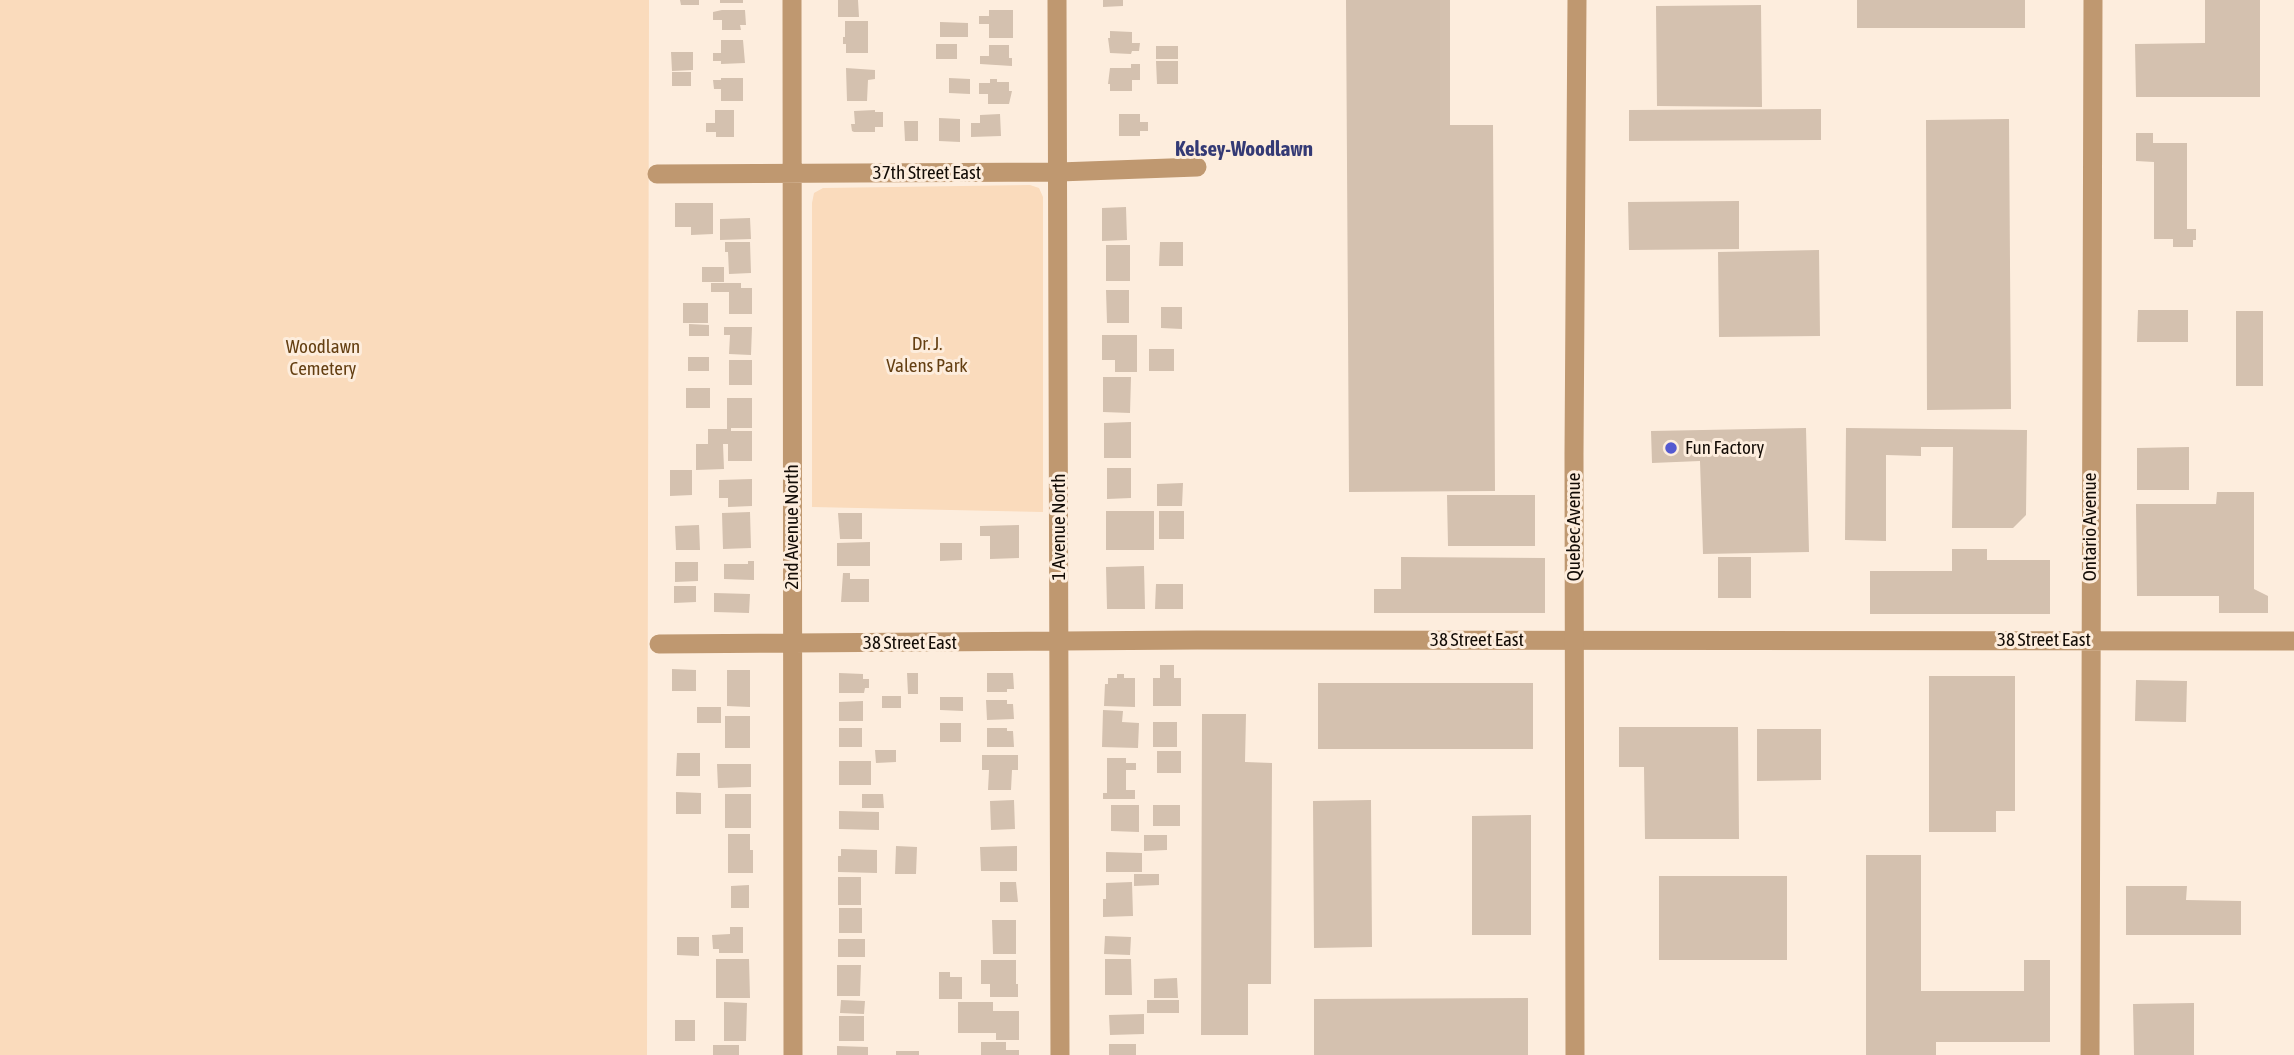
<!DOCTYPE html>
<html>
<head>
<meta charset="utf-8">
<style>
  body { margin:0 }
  canvas { display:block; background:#fdeddd }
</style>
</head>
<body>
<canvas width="2294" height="1055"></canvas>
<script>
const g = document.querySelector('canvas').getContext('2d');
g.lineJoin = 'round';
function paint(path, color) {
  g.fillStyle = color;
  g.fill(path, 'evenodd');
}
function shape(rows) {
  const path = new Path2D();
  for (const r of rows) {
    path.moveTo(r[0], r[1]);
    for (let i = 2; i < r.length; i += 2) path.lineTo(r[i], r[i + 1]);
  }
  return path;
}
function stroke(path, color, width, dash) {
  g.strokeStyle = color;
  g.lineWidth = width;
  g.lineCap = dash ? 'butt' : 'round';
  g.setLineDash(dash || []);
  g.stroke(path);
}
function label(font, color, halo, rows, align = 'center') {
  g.font = font + ' "Asap Condensed",sans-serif';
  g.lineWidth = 6;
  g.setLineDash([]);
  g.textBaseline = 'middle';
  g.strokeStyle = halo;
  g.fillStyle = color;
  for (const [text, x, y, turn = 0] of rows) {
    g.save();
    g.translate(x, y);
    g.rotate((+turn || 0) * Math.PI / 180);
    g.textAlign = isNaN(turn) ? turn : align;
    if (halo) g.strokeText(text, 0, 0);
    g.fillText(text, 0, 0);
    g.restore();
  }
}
const green = shape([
  [0,0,649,0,647,1055,0,1055],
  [1030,185,1039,188,1043,197,1043,512,812,507,812,203,814,193,823,188]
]);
const building = shape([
  [680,0,699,0,699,5,681,5],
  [720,0,743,0,743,3,720,3],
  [838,0,858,0,859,17,838,17],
  [1103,0,1123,0,1123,6,1103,7],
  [1346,0,1450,0,1450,125,1493,125,1495,491,1349,492],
  [1857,0,2025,0,2025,28,1857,28],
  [2205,0,2260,0,2260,97,2136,97,2135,44,2205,43],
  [1761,5,1762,107,1657,106,1656,6],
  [722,10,745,10,746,25,740,25,741,30,722,30,722,20,713,20,713,12],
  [989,10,1013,10,1013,38,989,38,989,24,979,24,979,16,989,16],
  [845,21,868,21,868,53,846,53,846,44,843,44,843,37,845,37],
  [940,22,968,23,968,37,940,37],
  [1110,31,1132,32,1132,43,1140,43,1139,51,1132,51,1131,54,1110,53,1108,38,1110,38],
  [721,40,743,40,745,63,721,64,721,61,713,61,713,53,721,53],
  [936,44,957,44,957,59,936,59],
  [989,45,1009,45,1009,58,1012,58,1012,66,980,64,980,56,989,56],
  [1156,46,1178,46,1178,59,1156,59],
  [671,52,693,52,693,70,672,71],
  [1156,61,1178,61,1178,84,1157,84],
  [1131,64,1140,64,1140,80,1132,80,1132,91,1110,91,1110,84,1108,84,1110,68,1131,68],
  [846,68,875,70,875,79,868,80,867,101,847,101],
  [672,72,691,72,691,86,672,86],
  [721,78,743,78,743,101,721,101,721,89,714,89,713,80,721,80],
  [949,78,970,79,970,94,949,93],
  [990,79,997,79,997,82,1009,82,1009,91,1012,91,1009,104,988,104,988,94,979,94,979,83,990,83],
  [1821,109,1821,140,1629,141,1629,110],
  [715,110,734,110,734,137,716,137,716,132,706,132,706,123,715,123],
  [875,110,875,112,883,112,883,127,875,127,875,132,854,132,852,131,851,124,855,124,854,111],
  [1000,114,1001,136,971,137,971,123,980,123,980,115],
  [1119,114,1140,114,1140,122,1148,122,1148,131,1140,131,1140,136,1119,136],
  [939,118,960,119,960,142,939,141],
  [2009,119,2011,409,1927,410,1926,120],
  [904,121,918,121,918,141,905,141],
  [2136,133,2153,133,2153,143,2187,143,2187,229,2196,229,2196,240,2193,240,2193,247,2173,247,2173,239,2154,239,2154,162,2136,161],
  [1739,201,1739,249,1629,250,1628,202],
  [675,203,713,203,713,234,691,235,691,227,675,227],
  [1126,207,1127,240,1102,241,1102,208],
  [750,218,751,239,720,240,720,219],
  [725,242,750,242,751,273,729,274,728,252,725,252],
  [1160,242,1183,242,1183,266,1159,266],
  [1106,245,1130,245,1130,281,1106,281],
  [1819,250,1820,336,1719,337,1718,252],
  [702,267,724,267,724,282,702,282],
  [711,283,741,283,741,288,752,288,752,314,729,314,729,292,711,292],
  [1106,290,1129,290,1129,323,1107,323],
  [683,303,708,303,708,323,683,323],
  [1161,307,1182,307,1182,329,1161,328],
  [2138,310,2188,310,2188,342,2137,342],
  [2236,311,2263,311,2263,386,2236,386],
  [689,324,709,325,709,336,689,336],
  [724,327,752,327,751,355,729,354,730,335,724,335],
  [1102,335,1137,335,1137,372,1115,372,1115,360,1102,360],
  [1149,349,1174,349,1174,371,1149,371],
  [688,357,709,357,709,371,688,371],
  [729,360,752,360,752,385,729,385],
  [1103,377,1131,377,1130,413,1103,412],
  [686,388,710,388,710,408,686,408],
  [727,398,752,398,752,428,731,428,731,431,752,431,752,461,728,461,728,444,723,444,724,469,696,470,696,444,708,444,708,429,727,429],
  [1131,422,1131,458,1104,458,1104,423],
  [1806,428,1809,552,1703,554,1700,461,1652,463,1651,431],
  [1846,428,2027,430,2026,515,2013,528,1952,528,1953,447,1921,447,1921,456,1886,455,1886,541,1845,540],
  [2189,447,2189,490,2137,490,2137,448],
  [1107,468,1131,468,1131,498,1107,499],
  [670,470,692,470,692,495,670,496],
  [752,479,752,506,728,507,728,498,719,498,719,480],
  [1183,483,1182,506,1157,506,1157,484],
  [2217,492,2254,492,2254,589,2268,596,2268,613,2219,613,2219,596,2137,596,2136,504,2216,504],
  [1447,495,1535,495,1535,546,1448,546],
  [1106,511,1154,511,1154,550,1106,550],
  [1159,511,1184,511,1184,539,1159,539],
  [750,512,751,548,723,549,722,513],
  [838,513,862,513,862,539,840,539],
  [699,525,700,550,676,550,675,526],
  [1019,525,1019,558,990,559,990,536,980,536,980,526],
  [870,542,870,566,837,566,837,543],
  [940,543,962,543,962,560,940,561],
  [1952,549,1987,549,1987,560,2050,560,2050,614,1870,614,1870,571,1952,571],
  [1401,557,1545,558,1545,613,1374,613,1374,589,1401,589],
  [1718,557,1751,557,1751,598,1718,598],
  [748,561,754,561,754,580,724,579,724,564,748,564],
  [675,562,698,562,698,581,675,582],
  [1144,566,1145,609,1107,609,1106,567],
  [843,573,850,573,850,579,869,579,869,602,841,602],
  [1156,584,1183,584,1183,609,1155,609],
  [674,586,696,586,696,602,674,603],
  [714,593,750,594,749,613,714,612],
  [1160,665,1174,665,1174,678,1181,678,1181,706,1153,706,1153,678,1160,678],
  [672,669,696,670,696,691,672,691],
  [727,670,750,670,750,707,727,706],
  [839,673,863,674,863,679,869,679,869,688,865,688,864,693,839,693],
  [907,673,918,673,918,694,908,694],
  [987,673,1013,673,1014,689,1007,689,1007,692,987,692],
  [1117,674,1124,674,1124,678,1135,678,1135,707,1104,706,1105,684,1108,684,1108,678,1117,678],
  [1929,676,2015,676,2015,811,1996,811,1996,832,1929,832],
  [2136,680,2187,681,2186,722,2135,721],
  [1318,683,1533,683,1533,749,1318,749],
  [882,696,901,696,901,708,882,708],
  [940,697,963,697,963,711,940,710],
  [986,700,1007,700,1007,704,1013,704,1014,719,987,720],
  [863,701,863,721,839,721,839,702],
  [697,707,721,707,721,723,697,723],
  [1103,710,1123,711,1122,722,1139,723,1138,748,1102,747],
  [1202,714,1246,714,1245,762,1272,763,1271,984,1248,984,1248,1035,1201,1035],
  [725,716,750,716,750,748,725,748],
  [1153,722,1177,722,1177,747,1153,747],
  [940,723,961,723,961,742,940,742],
  [1619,727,1738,727,1739,839,1645,839,1644,767,1619,767],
  [839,728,862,728,862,747,839,747],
  [987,728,1007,728,1007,731,1013,731,1014,747,987,747],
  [1757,729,1821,729,1821,780,1757,781],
  [875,750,896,750,896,762,876,763],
  [1157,751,1181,751,1181,773,1157,773],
  [677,753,700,753,700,776,676,776],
  [982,755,1018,755,1018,770,1012,770,1011,790,988,790,989,770,982,770],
  [1107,758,1126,758,1126,763,1136,763,1136,770,1126,770,1126,790,1135,790,1135,799,1103,799,1103,793,1107,793],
  [839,761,871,761,871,785,839,785],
  [717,764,751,764,751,787,718,788],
  [676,792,701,793,701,814,676,814],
  [725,794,751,794,751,828,725,828],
  [862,794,883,794,884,808,862,808],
  [1014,800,1015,829,991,830,990,801],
  [1371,800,1372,947,1314,948,1313,801],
  [1111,805,1139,805,1139,832,1111,831],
  [1153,805,1180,805,1180,826,1153,826],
  [839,811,879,812,879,830,839,829],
  [1531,815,1531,935,1472,935,1472,816],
  [728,834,750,834,750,850,753,850,753,873,728,873],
  [1144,835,1167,835,1167,850,1144,851],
  [896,846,917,847,916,874,895,874],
  [1017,846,1017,871,981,871,980,847],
  [841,849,877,850,877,873,838,872,838,856,841,856],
  [1106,852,1142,853,1142,872,1106,872],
  [1866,855,1921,855,1921,991,2024,991,2024,960,2050,960,2050,1042,1936,1042,1936,1055,1866,1055],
  [1134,874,1159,874,1159,885,1134,886],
  [1659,876,1787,876,1787,960,1659,960],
  [838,877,861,877,861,905,838,905],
  [1000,882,1016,882,1018,902,1000,902],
  [1132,882,1133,916,1103,917,1103,899,1106,899,1106,883],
  [749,885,749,908,731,908,731,886],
  [2126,886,2187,886,2186,900,2241,901,2241,935,2126,935],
  [839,908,862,908,862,933,839,933],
  [992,920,1016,920,1016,954,993,954],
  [730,927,743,927,743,953,719,953,719,949,713,949,712,935,730,934],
  [1105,936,1131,937,1130,955,1104,954],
  [677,937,699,937,699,956,677,955],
  [838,939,865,939,865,957,838,957],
  [716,959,749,959,750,998,716,998],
  [1105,959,1131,959,1132,995,1105,995],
  [981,960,1016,960,1016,984,1018,984,1018,997,990,997,990,984,981,984],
  [837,965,861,965,860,996,837,996],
  [939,972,950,972,950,977,962,977,962,999,939,999],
  [1177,978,1178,998,1154,998,1154,979],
  [1528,998,1528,1055,1314,1055,1314,999],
  [841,1000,865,1001,864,1014,840,1013],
  [1147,1000,1179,1000,1179,1013,1147,1013],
  [724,1002,747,1003,746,1041,724,1041],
  [958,1002,993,1002,993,1011,1019,1011,1019,1040,996,1040,996,1033,958,1033],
  [2194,1003,2194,1055,2134,1055,2133,1004],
  [1144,1014,1144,1034,1110,1035,1109,1015],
  [839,1016,864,1016,864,1041,839,1041],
  [675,1020,695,1020,695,1041,675,1041],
  [981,1042,1006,1042,1006,1050,1019,1050,1019,1055,981,1055],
  [1109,1044,1136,1044,1136,1055,1109,1055],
  [713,1045,739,1045,739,1055,713,1055],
  [837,1046,868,1047,868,1055,837,1055],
  [896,1051,919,1051,919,1055,896,1055]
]);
const minor = shape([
  [792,0,793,1055],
  [1057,0,1060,1055],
  [657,174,1059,172,1197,167],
  [659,644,1197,640,2294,641],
  [2090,1055,2093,0]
]);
const tertiary = shape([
  [1575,1055,1574,454,1577,0]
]);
const markers = [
  [1671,448,7,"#5459d0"]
];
const streetNames = [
  ["37th Street East",927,173],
  ["2nd Avenue North",792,527,-90],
  ["1 Avenue North",1059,527,-90],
  ["Quebec Avenue",1574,527,-90],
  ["Ontario Avenue",2090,527,-90],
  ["38 Street East",1477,640],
  ["38 Street East",2044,640],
  ["38 Street East",910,643]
];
const parkNames = [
  ["Dr. J.",927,344],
  ["Valens Park",927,366],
  ["Woodlawn",323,347],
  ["Cemetery",323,369]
];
const poiNames = [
  ["Fun Factory",1685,448]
];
const neighbourhoodNames = [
  ["Kelsey-Woodlawn",1244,149]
];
paint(green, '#fadbbc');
paint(building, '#d4c1af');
stroke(minor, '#bf9870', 19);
stroke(tertiary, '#bf9870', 19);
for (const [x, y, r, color] of markers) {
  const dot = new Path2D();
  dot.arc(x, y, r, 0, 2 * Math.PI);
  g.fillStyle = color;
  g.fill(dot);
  stroke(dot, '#fdeddd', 2.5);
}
label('19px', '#130c06', '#fdeddd', streetNames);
label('19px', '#643f12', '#fdeddd', parkNames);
label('19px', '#130c06', '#fdeddd', poiNames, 'left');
label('bold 21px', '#343a75', '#fdeddd', neighbourhoodNames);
</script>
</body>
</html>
